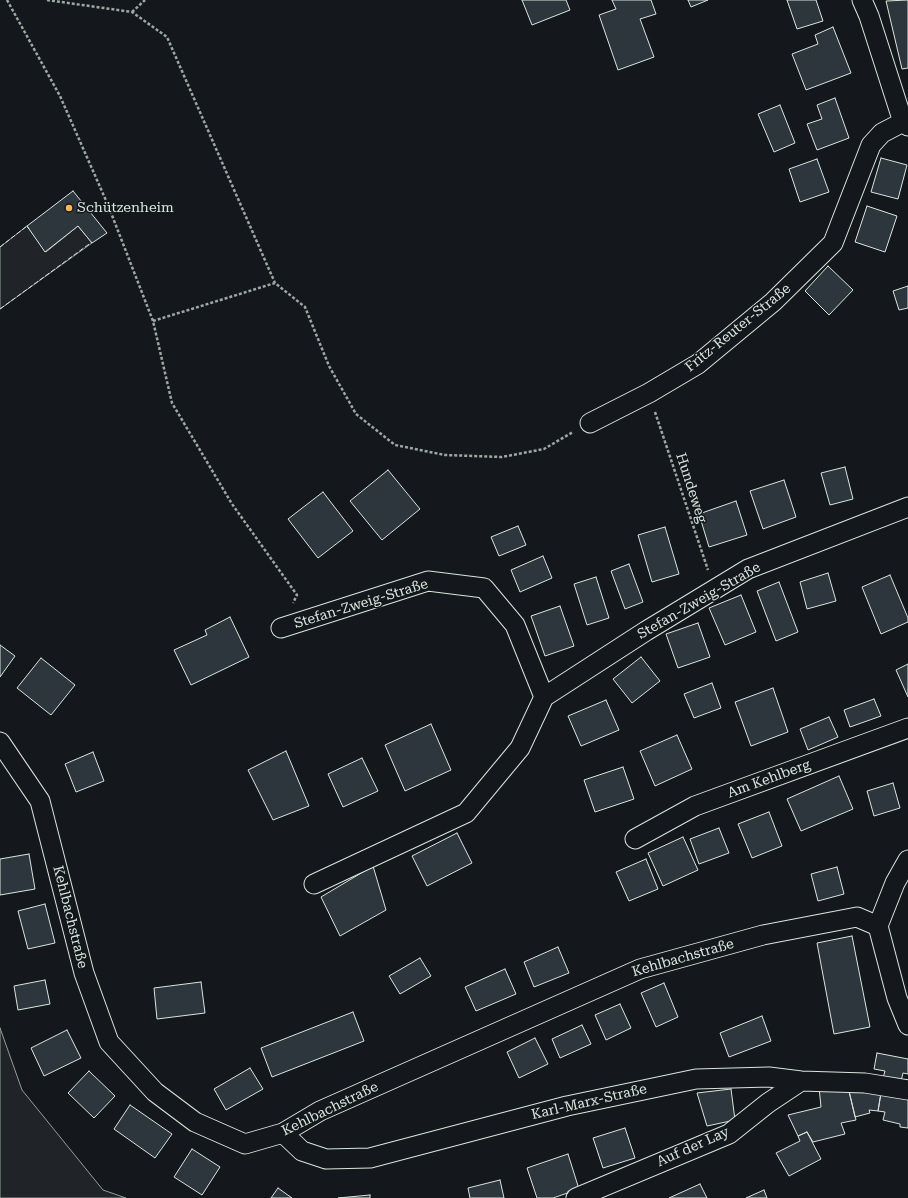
<!DOCTYPE html>
<html>
<head>
<meta charset="utf-8">
<style>
  body { margin:0 }
  canvas { display:block; background:#14181c }
</style>
</head>
<body>
<canvas width="908" height="1198"></canvas>
<script>
const g = document.querySelector('canvas').getContext('2d');
g.lineJoin = 'round';
function paint(path, color) {
  g.fillStyle = color;
  g.fill(path, 'evenodd');
}
function shape(rows) {
  const path = new Path2D();
  for (const r of rows) {
    path.moveTo(r[0], r[1]);
    for (let i = 2; i < r.length; i += 2) path.lineTo(r[i], r[i + 1]);
  }
  return path;
}
function stroke(path, color, width, dash) {
  g.strokeStyle = color;
  g.lineWidth = width;
  g.lineCap = dash ? 'butt' : 'round';
  g.setLineDash(dash || []);
  g.stroke(path);
}
function label(font, color, halo, rows, align = 'center') {
  g.font = font + ' "Roboto Serif",serif';
  g.lineWidth = 3;
  g.setLineDash([]);
  g.textBaseline = 'middle';
  g.strokeStyle = halo;
  g.fillStyle = color;
  for (const [text, x, y, turn = 0] of rows) {
    g.save();
    g.translate(x, y);
    g.rotate((+turn || 0) * Math.PI / 180);
    g.textAlign = isNaN(turn) ? turn : align;
    if (halo) g.strokeText(text, 0, 0);
    g.fillText(text, 0, 0);
    g.restore();
  }
}
const green = shape([
  [27,226,46,252,78,226,92,243,0,309,0,247,27,226],
  [0,1028,22,1090,103,1190,126,1198,0,1198,0,1028]
]);
const building = shape([
  [522,0,566,0,570,10,532,25,522,0],
  [612,0,651,0,656,14,640,19,654,57,618,70,599,15,616,9,612,0],
  [688,0,708,0,691,7,688,0],
  [787,0,816,0,823,21,797,29,787,0],
  [908,0,908,68,902,69,886,1,908,0],
  [833,27,851,73,806,90,792,54,818,44,815,35,833,27],
  [835,98,849,138,817,150,807,124,822,119,817,105,835,98],
  [780,105,795,143,774,152,758,114,780,105],
  [881,158,907,165,898,199,871,192,881,158],
  [817,159,829,192,800,202,789,169,817,159],
  [73,191,107,233,92,243,78,226,45,252,27,226,73,191],
  [867,206,897,216,885,252,855,242,867,206],
  [828,266,853,290,829,315,805,291,828,266],
  [908,286,908,308,899,310,893,291,908,286],
  [845,467,853,499,830,505,821,473,845,467],
  [388,470,420,509,382,540,350,501,388,470],
  [784,480,796,517,763,529,750,491,784,480],
  [323,492,353,531,318,558,288,519,323,492],
  [736,501,747,535,709,547,699,514,736,501],
  [518,526,526,545,499,556,491,537,518,526],
  [665,527,679,574,652,582,638,535,665,527],
  [543,556,552,578,520,592,511,570,543,556],
  [629,564,643,602,625,609,611,571,629,564],
  [828,573,836,601,807,609,800,582,828,573],
  [890,575,908,618,908,622,881,634,862,587,890,575],
  [596,577,609,618,587,625,574,584,596,577],
  [779,582,798,632,776,641,757,591,779,582],
  [741,595,756,632,725,645,709,608,741,595],
  [560,606,574,646,545,656,531,616,560,606],
  [230,617,249,657,191,685,174,650,207,635,205,630,230,617],
  [698,623,710,657,678,668,666,634,698,623],
  [0,645,15,656,0,677,0,645],
  [641,657,660,681,632,703,613,679,641,657],
  [41,658,75,685,51,715,17,688,41,658],
  [908,664,908,697,896,670,908,664],
  [712,683,721,708,694,718,684,694,712,683],
  [773,688,788,732,751,746,735,702,773,688],
  [874,699,881,716,850,727,844,710,874,699],
  [606,700,619,730,581,746,568,716,606,700],
  [829,717,838,737,808,750,800,729,829,717],
  [431,724,451,770,405,791,385,745,431,724],
  [677,735,692,769,655,786,640,751,677,735],
  [286,751,309,806,273,820,248,770,286,751],
  [93,752,104,781,76,792,65,764,93,752],
  [362,758,378,791,343,807,328,774,362,758],
  [623,767,634,799,595,812,584,780,623,767],
  [839,776,853,809,801,831,787,799,839,776],
  [893,783,900,808,874,816,867,791,893,783],
  [769,812,782,846,752,858,738,824,769,812],
  [719,828,729,853,699,864,690,839,719,828],
  [457,833,472,863,427,886,412,856,457,833],
  [683,837,698,870,663,886,648,853,683,837],
  [29,854,35,889,0,895,0,859,29,854],
  [646,859,658,889,629,901,616,872,646,859],
  [373,866,386,910,340,936,321,897,373,866],
  [837,867,844,894,818,901,811,874,837,867],
  [45,904,55,943,28,949,18,911,45,904],
  [852,936,870,1027,834,1034,817,943,852,936],
  [558,947,569,973,534,987,524,962,558,947],
  [420,958,431,976,400,994,389,976,420,958],
  [505,969,516,994,476,1011,465,987,505,969],
  [45,980,50,1004,18,1010,14,986,45,980],
  [201,982,205,1013,157,1019,154,988,201,982],
  [664,983,678,1017,656,1027,641,993,664,983],
  [620,1004,631,1028,606,1040,595,1015,620,1004],
  [353,1012,364,1041,272,1077,261,1048,353,1012],
  [762,1016,771,1041,729,1057,720,1033,762,1016],
  [582,1025,591,1044,560,1058,552,1039,582,1025],
  [67,1030,81,1058,44,1076,31,1048,67,1030],
  [535,1038,548,1064,519,1078,507,1052,535,1038],
  [877,1053,908,1059,908,1074,903,1073,901,1081,883,1078,885,1071,874,1069,877,1053],
  [250,1068,263,1089,226,1110,214,1089,250,1068],
  [89,1071,115,1096,94,1118,68,1093,89,1071],
  [819,1087,848,1087,856,1120,841,1123,845,1134,813,1142,807,1132,798,1136,788,1115,821,1107,819,1087],
  [848,1087,881,1093,878,1111,869,1110,870,1113,855,1117,848,1087],
  [731,1089,735,1120,707,1126,697,1093,731,1089],
  [881,1093,908,1099,908,1128,900,1127,900,1124,883,1120,885,1112,878,1111,881,1093],
  [130,1105,172,1134,155,1158,114,1129,130,1105],
  [625,1128,635,1158,603,1168,593,1138,625,1128],
  [807,1132,821,1159,789,1176,776,1153,800,1141,798,1136,807,1132],
  [192,1149,220,1167,202,1195,174,1177,192,1149],
  [568,1154,579,1189,553,1198,537,1198,527,1168,568,1154],
  [500,1180,504,1198,470,1198,468,1188,500,1180],
  [700,1184,707,1198,669,1198,700,1184],
  [278,1188,292,1198,271,1198,278,1188],
  [764,1190,767,1198,746,1198,764,1190],
  [370,1195,370,1198,338,1198,370,1195]
]);
const path = shape([
  [7,0,60,96,108,205,153,321,172,403,232,504,297,595,293,603],
  [47,0,132,12,167,37,275,283],
  [132,12,145,0],
  [153,321,275,283,305,307,329,366,356,414,395,445,445,455,502,457,544,449,573,432],
  [655,412,708,570]
]);
const street = shape([
  [862,0,869,16,903,122,908,126],
  [590,423,649,393,698,364,773,302,833,243,871,145,882,133,903,122],
  [281,628,428,581,484,588,515,625,544,697],
  [0,742,40,801,84,973,109,1042,155,1092,195,1122,245,1144,283,1133,320,1111,640,969,763,935,857,917,878,926],
  [635,839,695,806,908,728],
  [908,860,895,883,878,926,897,998,908,1025],
  [314,884,466,813,520,748,544,697,646,631,748,569,908,507],
  [283,1133,302,1151,326,1159,370,1158,567,1106,696,1079,769,1077,801,1081,865,1083,908,1090],
  [576,1198,729,1134,768,1103,801,1081]
]);
const fence = shape([
  [0,247,27,226,29,229],
  [0,309,92,242]
]);
const markers = [
  [69,208,4,"#ffb74d"]
];
const poiNames = [
  ["Schützenheim",77,208]
];
const streetNames = [
  ["Fritz-Reuter-Straße",738,328,-39],
  ["Hundeweg",691,488,72],
  ["Stefan-Zweig-Straße",699,601,-30],
  ["Stefan-Zweig-Straße",361,604,-17],
  ["Am Kehlberg",769,779,-20],
  ["Kehlbachstraße",70,917,76],
  ["Kehlbachstraße",683,958,-16],
  ["Karl-Marx-Straße",589,1102,-13],
  ["Kehlbachstraße",330,1109,-26],
  ["Auf der Lay",693,1147,-24]
];
paint(green, '#202428');
stroke(green, '#939e99', 1);
paint(building, '#2c363c');
stroke(building, '#d8e6dc', 1);
stroke(street, '#d8e6dc', 21);
stroke(path, '#9da8a2', 2.5, [3, 2]);
stroke(street, '#14181c', 19);
stroke(fence, '#d8e6dc', 1, [5, 2]);
for (const [x, y, r, color] of markers) {
  const dot = new Path2D();
  dot.arc(x, y, r, 0, 2 * Math.PI);
  g.fillStyle = color;
  g.fill(dot);
  stroke(dot, '#14181c', 1.5);
}
label('14px', '#d8e6dc', '#14181c', poiNames, 'left');
label('14px', '#d8e6dc', '#14181c', streetNames);
</script>
</body>
</html>
